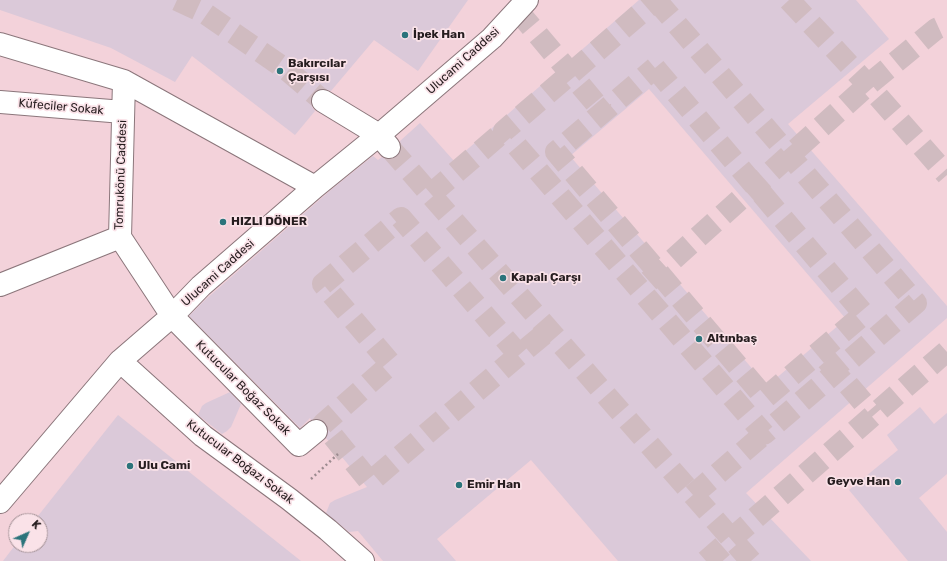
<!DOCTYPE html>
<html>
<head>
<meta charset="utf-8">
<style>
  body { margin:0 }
  #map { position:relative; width:947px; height:561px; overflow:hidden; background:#fae2e8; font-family:Rubik,sans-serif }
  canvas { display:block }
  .north { position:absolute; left:8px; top:513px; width:40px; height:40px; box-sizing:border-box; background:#fae2e8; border:1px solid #a59398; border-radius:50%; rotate:45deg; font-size:11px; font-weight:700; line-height:16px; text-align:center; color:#261d1f }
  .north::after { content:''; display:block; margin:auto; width:14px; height:18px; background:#2b747b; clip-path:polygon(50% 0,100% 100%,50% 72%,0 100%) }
</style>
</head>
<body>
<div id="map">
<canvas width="947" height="561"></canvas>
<div class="north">K</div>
</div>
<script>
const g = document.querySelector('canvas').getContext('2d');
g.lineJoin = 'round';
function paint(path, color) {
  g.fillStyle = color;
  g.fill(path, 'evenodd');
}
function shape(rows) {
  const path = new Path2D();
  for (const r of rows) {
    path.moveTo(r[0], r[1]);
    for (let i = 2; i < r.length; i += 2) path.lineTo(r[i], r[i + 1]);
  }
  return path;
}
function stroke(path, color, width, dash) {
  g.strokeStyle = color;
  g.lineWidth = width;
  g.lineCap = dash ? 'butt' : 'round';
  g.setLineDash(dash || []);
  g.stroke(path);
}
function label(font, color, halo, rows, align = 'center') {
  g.font = font + ' Rubik,sans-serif';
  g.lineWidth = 3.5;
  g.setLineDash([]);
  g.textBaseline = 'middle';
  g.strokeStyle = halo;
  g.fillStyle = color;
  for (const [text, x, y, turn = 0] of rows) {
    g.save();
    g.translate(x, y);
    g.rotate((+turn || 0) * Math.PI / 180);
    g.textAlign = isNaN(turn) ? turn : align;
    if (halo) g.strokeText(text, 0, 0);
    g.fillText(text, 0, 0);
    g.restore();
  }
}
const built = shape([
  [0,0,947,0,947,561,0,561],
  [16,521,40,521,40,545,16,545]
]);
const building = shape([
  [0,0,468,0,418,71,374,40,331,91,323,89,317,90,313,94,311,101,312,107,315,111,295,135,192,56,175,82,111,48,0,10],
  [639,0,856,0,889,39,788,124,947,306,947,318,746,493,811,561,618,561,531,460,437,539,456,561,383,561,358,531,349,532,326,513,330,503,335,500,367,487,326,438,328,429,326,423,320,419,314,419,311,420,310,418,300,428,189,316,205,300,332,189,373,156,378,160,382,157,385,159,391,159,397,157,401,151,401,145,400,141,420,123,454,161],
  [649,89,846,319,767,386,570,156],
  [230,392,241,404,231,427,227,431,222,434,198,415,202,406,206,403],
  [920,407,934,424,947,413,947,474,919,498,947,532,947,561,908,561,849,490,898,450,887,435],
  [118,415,238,511,301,561,3,561,16,544,40,545,40,521,34,521]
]);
const streetTunnel = shape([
  [177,0,203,12,287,70,323,101],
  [656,0,916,303,764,434,504,131,656,0],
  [789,0,868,85,947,175],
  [517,10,603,112],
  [655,68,864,314,765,398,556,152,655,68],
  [389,147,751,561],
  [431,194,504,131],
  [649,281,868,85,936,29,947,24],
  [519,355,401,218,323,284,391,364,323,424,370,482,519,355,549,330],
  [827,360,874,415],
  [693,495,764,434],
  [706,561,947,351]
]);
const path = shape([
  [311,479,338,454]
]);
const street = shape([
  [0,44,124,81,315,187],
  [323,101,379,135,389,147],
  [0,102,123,112],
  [120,237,172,316,299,445,316,431],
  [0,285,120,237,124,81],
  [120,361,203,436,289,499,328,530,363,561],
  [0,502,120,361,172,316,201,286,315,187,379,135,492,38,527,0]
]);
const markers = [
  [405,35,4,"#2b747b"],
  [280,71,4,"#2b747b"],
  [223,222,4,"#2b747b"],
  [503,278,4,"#2b747b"],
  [699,339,4,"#2b747b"],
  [130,466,4,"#2b747b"],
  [898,482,4,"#2b747b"],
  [459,485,4,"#2b747b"]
];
const poiNames = [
  ["İpek Han",413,35],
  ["Bakırcılar",288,64],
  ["Çarşısı",288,78],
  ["HIZLI DÖNER",231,222],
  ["Kapalı Çarşı",511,278],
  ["Altınbaş",707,339],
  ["Ulu Cami",138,466],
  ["Geyve Han",890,482,"right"],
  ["Emir Han",467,485]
];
const streetNames = [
  ["Ulucami Caddesi",463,61,-42],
  ["Küfeciler Sokak",61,107,5],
  ["Tomrukönü Caddesi",121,175,-88],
  ["Ulucami Caddesi",218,273,-42],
  ["Kutucular Boğaz Sokak",243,388,45],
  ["Kutucular Boğazı Sokak",240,462,37]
];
paint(built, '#f3d2da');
paint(building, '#dbc9d9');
stroke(streetTunnel, '#d0bbc0', 22, [22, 11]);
stroke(street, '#8b767b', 24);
stroke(path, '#9d8b90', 2.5, [2, 3]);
stroke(street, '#fff', 22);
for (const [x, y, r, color] of markers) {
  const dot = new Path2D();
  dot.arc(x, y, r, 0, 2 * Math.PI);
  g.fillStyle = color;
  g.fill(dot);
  stroke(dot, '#fae2e8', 1.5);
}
label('bold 12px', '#261d1f', '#fae2e8', poiNames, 'left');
label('12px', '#261d1f', '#fae2e8', streetNames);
</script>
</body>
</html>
